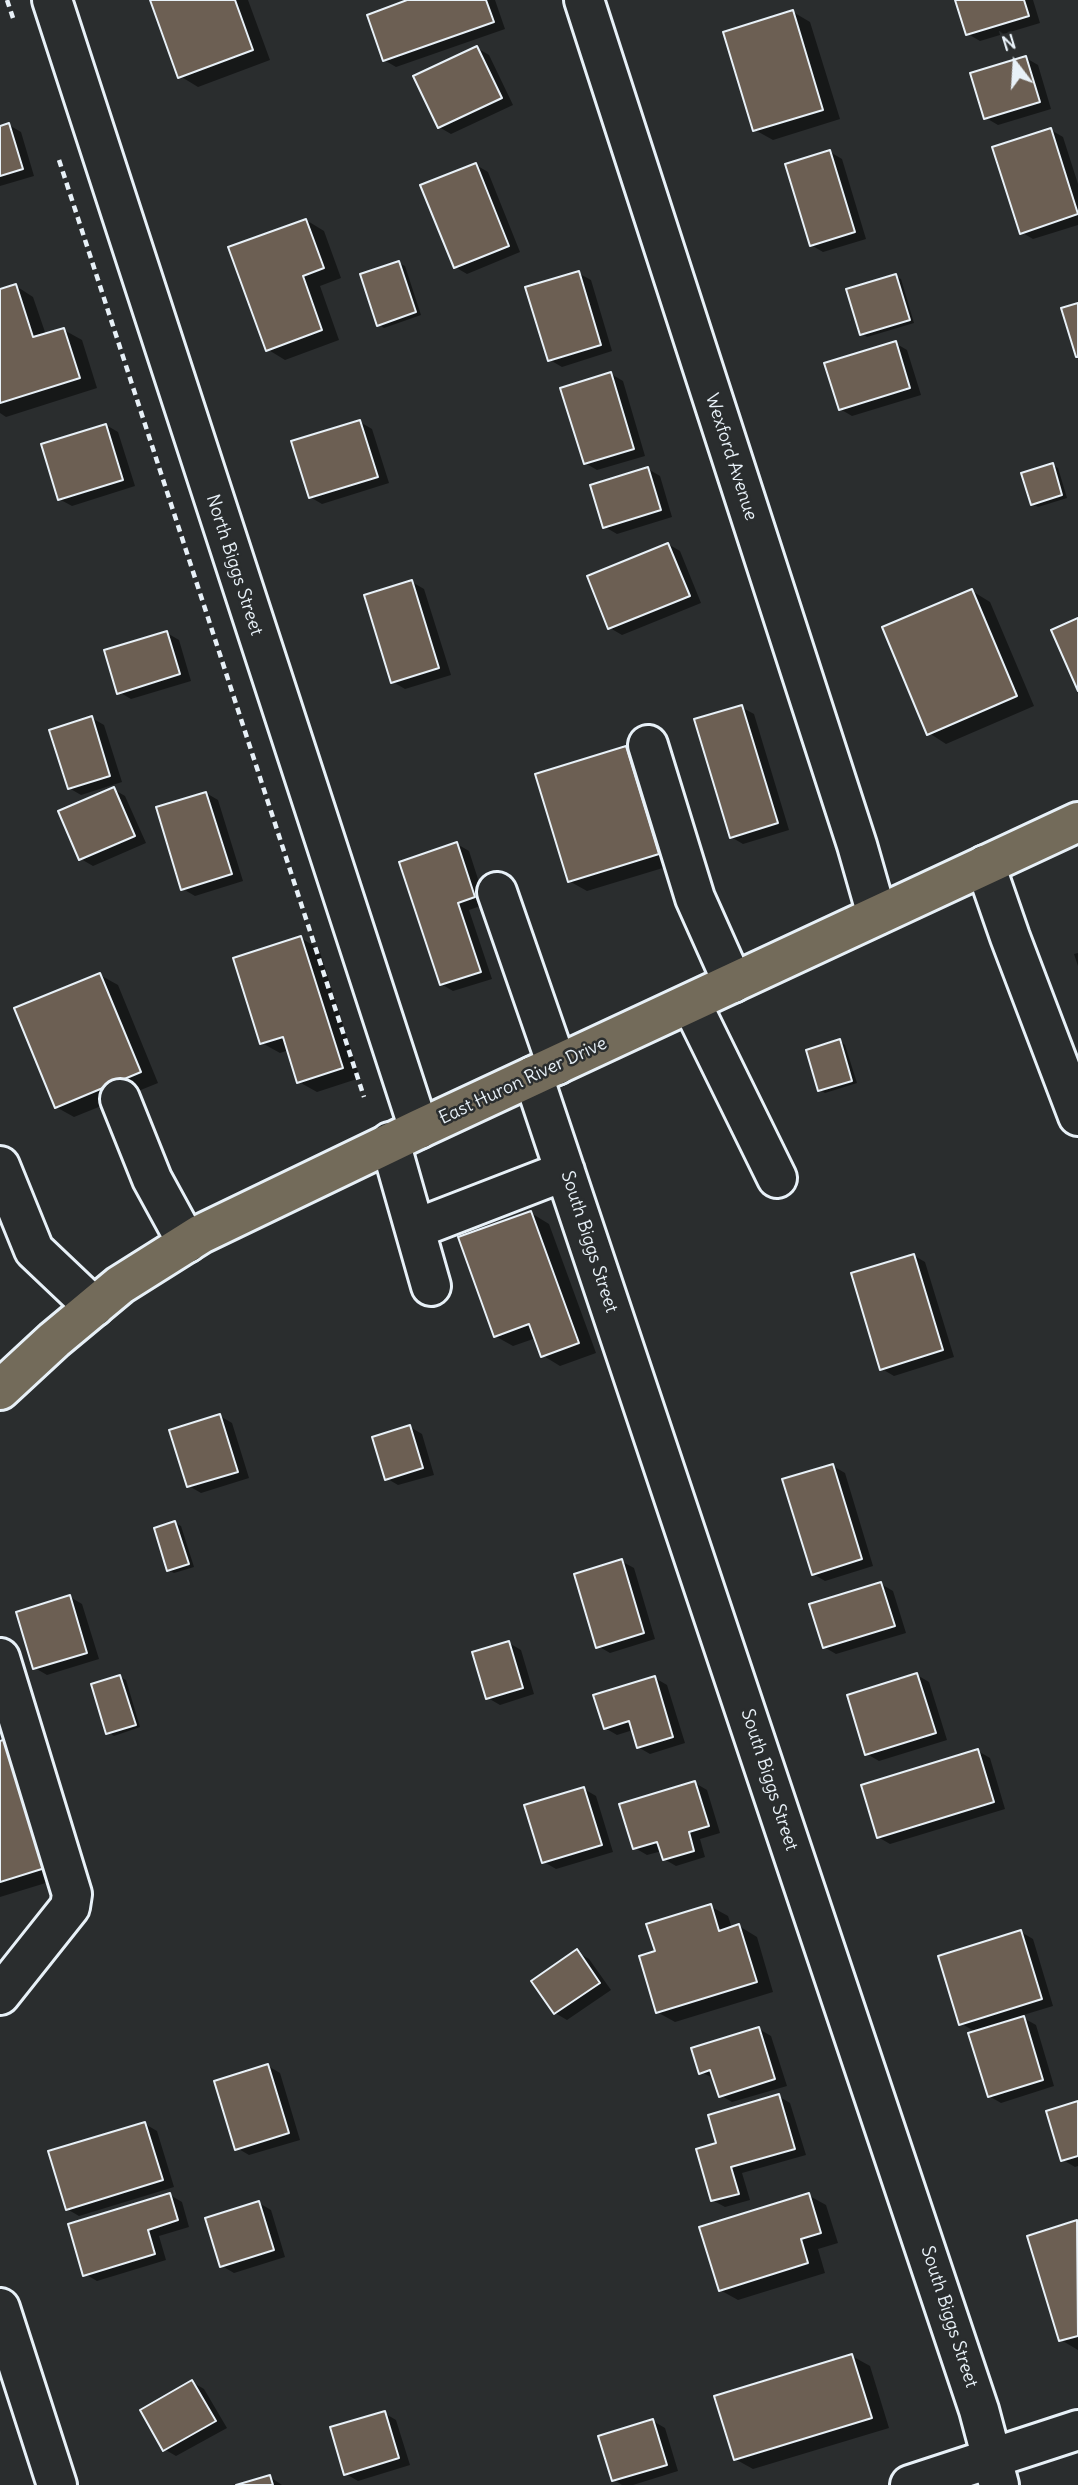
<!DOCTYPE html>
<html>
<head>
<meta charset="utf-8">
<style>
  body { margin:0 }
  #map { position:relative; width:1078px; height:2485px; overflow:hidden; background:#2a2d2e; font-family:Delius,sans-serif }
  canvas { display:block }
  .north { position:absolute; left:980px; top:28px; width:70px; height:70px; -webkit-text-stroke:5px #2a2d2e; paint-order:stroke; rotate:343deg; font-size:19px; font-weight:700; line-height:28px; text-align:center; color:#e8f1f8 }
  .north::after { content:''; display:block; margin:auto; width:24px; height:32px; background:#e8f1f8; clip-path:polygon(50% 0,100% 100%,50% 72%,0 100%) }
</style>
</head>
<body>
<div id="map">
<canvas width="1078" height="2485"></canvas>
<div class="north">N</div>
</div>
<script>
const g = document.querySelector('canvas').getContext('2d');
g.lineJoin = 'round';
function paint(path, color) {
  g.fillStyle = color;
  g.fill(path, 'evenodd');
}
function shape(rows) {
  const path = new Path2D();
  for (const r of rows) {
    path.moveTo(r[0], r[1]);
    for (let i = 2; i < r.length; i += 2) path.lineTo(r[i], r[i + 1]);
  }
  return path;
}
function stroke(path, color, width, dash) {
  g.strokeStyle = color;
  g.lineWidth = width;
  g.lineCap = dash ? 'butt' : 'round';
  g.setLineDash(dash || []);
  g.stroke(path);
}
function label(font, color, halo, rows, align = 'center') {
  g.font = font + ' Delius,sans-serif';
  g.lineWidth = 5;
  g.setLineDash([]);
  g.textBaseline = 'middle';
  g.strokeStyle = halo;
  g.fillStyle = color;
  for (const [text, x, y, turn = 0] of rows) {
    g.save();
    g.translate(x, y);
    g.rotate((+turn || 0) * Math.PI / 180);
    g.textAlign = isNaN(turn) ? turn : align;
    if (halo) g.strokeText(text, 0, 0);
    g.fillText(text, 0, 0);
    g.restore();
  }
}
const shadow = shape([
  [152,0,248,0,270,60,198,87,180,76],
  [413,0,495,0,505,29,396,67,384,60],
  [957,0,1033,0,1040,23,980,41,968,34],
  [793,12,810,22,840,119,773,140,755,130],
  [477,48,489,55,513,105,451,134,439,127],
  [1026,58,1038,65,1051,109,998,125,986,118],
  [9,125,21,132,34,176,0,186,0,128],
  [1051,130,1063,137,1078,184,1078,225,1033,239,1021,232],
  [830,152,842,159,866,239,823,252,811,245],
  [476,165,488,172,520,252,467,274,455,267],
  [306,220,324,231,341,278,320,286,339,340,285,360,267,349],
  [399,263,405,266,421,315,384,328,378,324],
  [578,273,591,280,612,351,562,367,550,360],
  [895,276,901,279,914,323,867,337,862,334],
  [16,286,33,297,46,335,64,330,82,340,97,388,6,417,0,413,0,291],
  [895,343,907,350,921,395,852,416,840,409],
  [611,374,623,381,645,456,597,470,585,463],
  [360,422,372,429,389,483,322,504,310,497],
  [106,425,118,432,135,486,72,506,59,499],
  [1052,465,1058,468,1067,498,1038,507,1032,504],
  [648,469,660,476,672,517,617,534,605,527],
  [668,544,680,551,701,603,622,635,610,628],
  [412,582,424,589,451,675,405,689,393,682],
  [972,591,990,602,1034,706,946,744,929,733],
  [167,633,179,640,191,681,131,699,119,692],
  [741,707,754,714,789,830,743,844,731,837],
  [92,718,104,725,122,782,81,795,69,788],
  [625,748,643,758,676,864,587,891,569,881],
  [113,789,125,796,146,843,93,866,81,859],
  [206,793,218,800,243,881,195,896,183,889],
  [457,844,469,851,486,904,469,910,492,979,453,991,441,984],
  [301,938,319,949,360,1078,317,1092,299,1082,289,1050,280,1053,262,1043],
  [1078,953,1078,966,1074,954],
  [100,975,118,985,158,1083,74,1117,56,1107],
  [840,1041,845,1045,857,1083,825,1093,820,1090],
  [531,1213,549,1224,596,1353,560,1366,542,1355,536,1338,513,1346,495,1336],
  [913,1255,925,1262,954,1357,894,1376,882,1369],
  [220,1416,232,1423,249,1478,201,1493,189,1486],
  [410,1427,422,1434,434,1475,398,1485,386,1478],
  [833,1466,845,1473,873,1566,825,1581,813,1574],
  [175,1523,181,1526,194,1567,174,1573,168,1570],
  [621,1561,634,1568,655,1639,610,1653,598,1646],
  [881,1584,893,1591,906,1633,836,1654,824,1647],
  [70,1597,82,1604,99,1659,47,1675,35,1668],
  [509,1643,521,1650,534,1694,500,1705,488,1698],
  [917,1675,929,1682,947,1740,879,1761,867,1754],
  [120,1677,126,1680,140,1727,114,1736,108,1732],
  [655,1678,667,1685,685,1743,650,1754,638,1747,633,1730,617,1735,605,1728],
  [0,1742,62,1878,0,1897],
  [978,1751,990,1758,1005,1809,890,1844,878,1837],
  [695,1783,707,1790,720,1833,700,1839,705,1857,676,1866,664,1859,662,1851,647,1855,635,1848],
  [584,1789,596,1796,613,1852,556,1869,544,1862],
  [710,1906,728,1916,732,1928,739,1926,757,1937,773,1992,675,2022,657,2012,657,1953],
  [1021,1932,1033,1939,1053,2006,1020,2016,1036,2025,1054,2086,1001,2103,989,2096,976,2032,960,2023],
  [577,1952,589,1959,611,1990,567,2020,555,2013],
  [759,2029,771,2036,787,2086,732,2102,720,2095,715,2079,701,2072],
  [268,2066,280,2073,300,2140,249,2155,237,2148],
  [778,2096,790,2103,806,2155,742,2173,750,2200,725,2207,712,2200,718,2144],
  [1078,2103,1078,2166,1075,2167,1063,2160],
  [145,2124,157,2131,174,2187,79,2216,67,2209],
  [170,2195,182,2202,189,2227,159,2236,166,2260,97,2281,85,2274],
  [808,2195,826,2205,838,2243,818,2249,825,2273,738,2300,720,2290],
  [259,2203,271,2210,285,2257,234,2273,222,2266],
  [1077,2222,1078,2223,1078,2350,1061,2340,1029,2237],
  [852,2356,870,2366,889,2428,753,2469,735,2459],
  [192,2382,204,2389,227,2428,176,2456,164,2449],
  [384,2413,396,2420,410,2465,358,2481,346,2474],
  [653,2421,665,2428,678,2471,633,2485,622,2485,614,2480],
  [270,2477,282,2485,242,2485]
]);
const building = shape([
  [150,0,235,0,253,50,178,78,150,0],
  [407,0,486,0,494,22,383,61,367,15,407,0],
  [955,0,1024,0,1029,16,966,35,955,0],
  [793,10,823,110,753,131,723,32,793,10],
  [477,46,502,98,438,128,413,76,477,46],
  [1026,56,1040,102,984,119,970,73,1026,56],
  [9,123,23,169,0,176,0,126,9,123],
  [1051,128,1078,214,1020,234,992,147,1051,128],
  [830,150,855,232,810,246,785,164,830,150],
  [476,163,509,246,454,268,420,185,476,163],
  [306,219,324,268,303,276,322,330,266,351,228,247,306,219],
  [399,261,416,312,377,326,360,274,399,261],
  [579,271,601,345,548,361,525,287,579,271],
  [896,274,910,320,860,335,846,289,896,274],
  [16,284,33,337,64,328,80,378,0,403,0,289,16,284],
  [1078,303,1078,357,1076,357,1061,308,1078,303],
  [896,341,910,388,839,410,824,363,896,341],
  [611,372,634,449,584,464,560,388,611,372],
  [360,420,378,477,309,498,291,441,360,420],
  [106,424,123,480,58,500,41,444,106,424],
  [1053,463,1062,495,1031,505,1021,473,1053,463],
  [648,467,661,510,603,528,590,485,648,467],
  [668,543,690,596,608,629,587,576,668,543],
  [412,580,439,668,391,683,364,595,412,580],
  [972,589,1017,696,927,735,882,627,972,589],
  [1078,618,1078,691,1051,630,1078,618],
  [167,631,180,674,117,694,104,650,167,631],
  [742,705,778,823,730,838,694,719,742,705],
  [92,716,110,776,68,789,49,730,92,716],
  [626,746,659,854,568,882,535,774,626,746],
  [114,787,135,836,79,860,58,811,114,787],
  [206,792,232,874,181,890,156,807,206,792],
  [457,842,475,897,458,903,481,972,440,985,399,862,457,842],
  [301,936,343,1068,297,1083,283,1037,260,1044,233,958,301,936],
  [100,973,141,1072,55,1108,14,1008,100,973],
  [840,1039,852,1081,818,1091,806,1050,840,1039],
  [531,1211,579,1343,541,1357,529,1324,494,1337,458,1237,531,1211],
  [914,1254,943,1350,880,1370,851,1273,914,1254],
  [220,1414,238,1472,187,1487,169,1430,220,1414],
  [410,1425,423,1468,385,1480,372,1437,410,1425],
  [833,1464,862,1559,812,1575,782,1479,833,1464],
  [175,1521,189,1564,167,1571,154,1528,175,1521],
  [622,1559,644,1633,596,1648,574,1574,622,1559],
  [881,1582,895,1626,823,1648,809,1604,881,1582],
  [70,1595,87,1653,33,1669,16,1612,70,1595],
  [509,1641,523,1688,486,1699,472,1652,509,1641],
  [917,1673,936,1733,865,1755,847,1695,917,1673],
  [120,1675,136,1725,106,1734,91,1684,120,1675],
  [655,1676,673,1737,637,1748,629,1721,604,1729,593,1695,655,1676],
  [5,1739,45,1868,0,1882,0,1741,5,1739],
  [978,1749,994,1802,877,1838,861,1785,978,1749],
  [695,1781,709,1826,689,1832,694,1851,663,1860,657,1842,633,1849,619,1804,695,1781],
  [584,1787,602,1845,542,1863,524,1805,584,1787],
  [711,1904,719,1931,739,1924,757,1982,656,2013,639,1956,655,1951,646,1924,711,1904],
  [1021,1930,1042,1999,959,2025,938,1956,1021,1930],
  [577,1949,600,1983,554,2014,531,1981,577,1949],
  [1024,2016,1043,2080,988,2097,968,2033,1024,2016],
  [759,2027,775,2079,719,2097,710,2070,699,2074,691,2048,759,2027],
  [268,2064,289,2133,235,2150,214,2081,268,2064],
  [779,2094,795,2149,731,2167,739,2194,711,2201,696,2149,716,2143,708,2115,779,2094],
  [1078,2101,1078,2156,1061,2161,1046,2111,1078,2101],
  [145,2122,163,2180,66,2210,48,2151,145,2122],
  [170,2193,178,2220,148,2230,155,2254,83,2276,68,2224,170,2193],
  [809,2193,821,2233,801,2239,808,2263,719,2291,699,2227,809,2193],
  [259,2201,274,2250,220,2267,205,2218,259,2201],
  [1077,2220,1078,2336,1059,2341,1027,2236,1077,2220],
  [852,2354,872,2418,734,2460,714,2396,852,2354],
  [192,2380,216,2421,163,2451,140,2410,192,2380],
  [385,2411,399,2458,344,2475,330,2427,385,2411],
  [653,2419,667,2465,612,2481,598,2436,653,2419],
  [270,2475,273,2485,236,2485,270,2475]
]);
const path = shape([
  [7,0,13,18],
  [59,160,364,1097]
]);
const minor = shape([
  [52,0,419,1129],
  [584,0,857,845,877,915],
  [648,745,695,898,733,983],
  [985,865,1010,937,1078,1116],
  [497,892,557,1065],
  [691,1003,777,1178],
  [533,1076,979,2410,999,2485],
  [120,1099,152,1179,187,1243],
  [390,1142,431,1286],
  [0,1166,34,1250,94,1307],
  [415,1229,565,1171],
  [0,1658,72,1894,70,1907,0,1995],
  [0,2308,57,2485],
  [910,2485,1078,2430]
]);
const major = shape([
  [0,1390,54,1340,120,1285,201,1234,419,1129,1078,822]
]);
const streetNames = [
  ["Wexford Avenue",731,457,72],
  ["North Biggs Street",234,565,72],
  ["East Huron River Drive",523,1081,-25],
  ["South Biggs Street",589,1242,72],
  ["South Biggs Street",769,1780,72],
  ["South Biggs Street",949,2317,72]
];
paint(shadow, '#0007');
paint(building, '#6c5f53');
stroke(building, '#e8f1f8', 2);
stroke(minor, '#e8f1f8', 44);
stroke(major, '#e8f1f8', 44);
stroke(path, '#e8f1f8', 4.5, [7, 5]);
stroke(minor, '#2a2d2e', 38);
stroke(major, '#736b5a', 38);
label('18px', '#e8f1f8', '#2a2d2e', streetNames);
</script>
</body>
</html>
